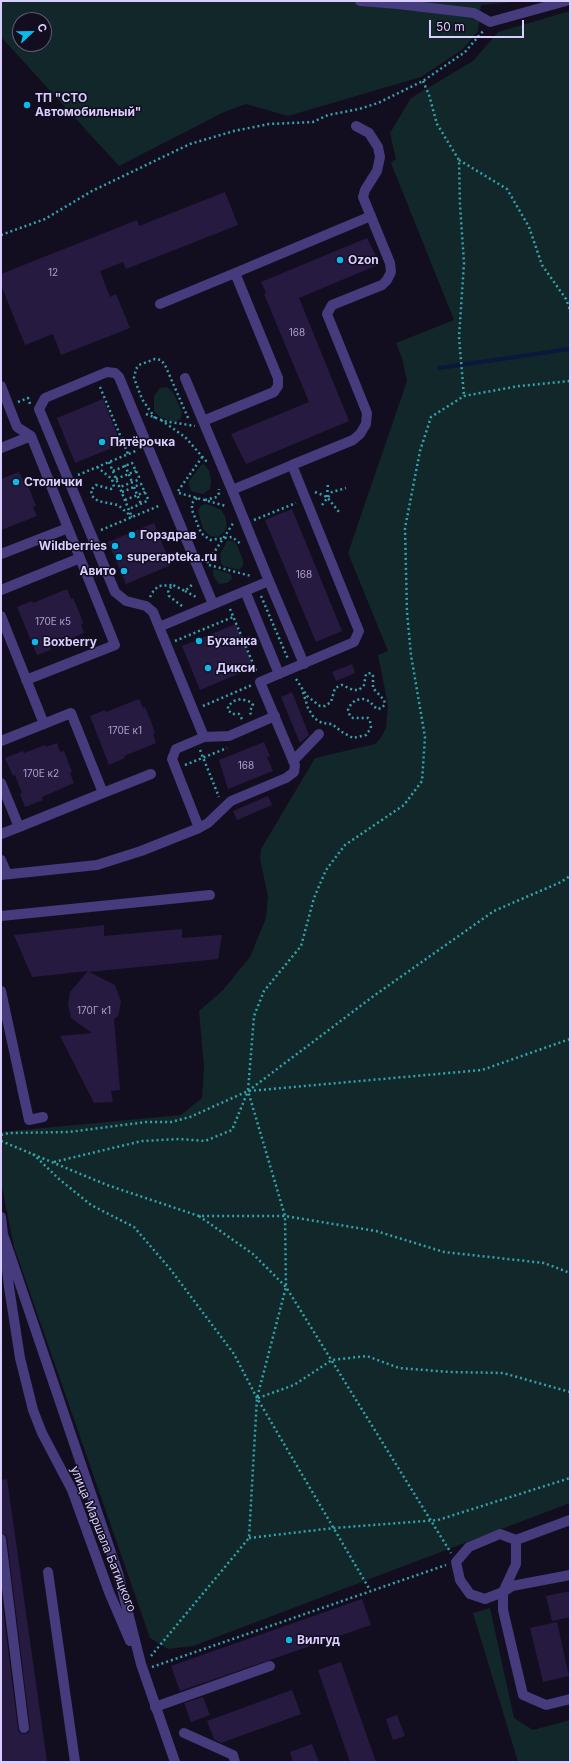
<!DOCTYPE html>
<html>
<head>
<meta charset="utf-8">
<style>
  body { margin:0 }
  #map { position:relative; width:571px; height:1763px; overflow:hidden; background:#130e1f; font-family:Inter,sans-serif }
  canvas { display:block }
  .frame { position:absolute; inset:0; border:2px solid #d9cefd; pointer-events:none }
  .north { position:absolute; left:12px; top:12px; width:40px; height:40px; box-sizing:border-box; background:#130e1f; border:1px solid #625b78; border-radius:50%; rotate:68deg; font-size:11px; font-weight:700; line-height:16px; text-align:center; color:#d9cefd }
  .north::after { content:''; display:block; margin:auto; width:14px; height:18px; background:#0abaed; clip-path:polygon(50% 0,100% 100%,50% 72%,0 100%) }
  .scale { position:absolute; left:429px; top:20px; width:95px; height:18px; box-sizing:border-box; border:2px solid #d9cefd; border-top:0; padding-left:5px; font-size:12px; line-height:14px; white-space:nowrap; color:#d9cefd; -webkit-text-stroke:3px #130e1f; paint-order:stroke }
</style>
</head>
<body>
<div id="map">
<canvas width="571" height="1763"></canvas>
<div class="frame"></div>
<div class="north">С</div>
<div class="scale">50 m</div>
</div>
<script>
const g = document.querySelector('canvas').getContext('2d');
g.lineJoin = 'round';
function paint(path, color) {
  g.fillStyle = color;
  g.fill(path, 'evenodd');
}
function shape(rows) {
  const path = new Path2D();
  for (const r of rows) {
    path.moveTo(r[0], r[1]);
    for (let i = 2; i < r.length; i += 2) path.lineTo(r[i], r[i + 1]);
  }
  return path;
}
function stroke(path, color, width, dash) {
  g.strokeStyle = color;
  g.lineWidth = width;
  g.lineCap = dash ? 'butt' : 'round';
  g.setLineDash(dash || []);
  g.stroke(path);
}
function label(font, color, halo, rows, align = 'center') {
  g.font = font + ' Inter,sans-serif';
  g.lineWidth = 3;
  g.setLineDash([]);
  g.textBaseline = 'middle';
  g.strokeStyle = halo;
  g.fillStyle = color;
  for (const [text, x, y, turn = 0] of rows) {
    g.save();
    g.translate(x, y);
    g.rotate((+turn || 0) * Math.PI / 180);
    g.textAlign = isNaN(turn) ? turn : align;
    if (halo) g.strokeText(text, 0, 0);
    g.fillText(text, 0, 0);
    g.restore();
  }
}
const green = shape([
  [1,1,524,1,481,5,478,31,463,49,421,77,288,116,246,104,224,112,119,166,1,37],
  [20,20,44,20,44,44,20,44],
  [570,11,570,1503,193,1646,168,1649,150,1638,14,1247,1,1182,1,1132,181,1115,202,1098,204,1067,199,1011,223,990,250,957,266,918,268,896,260,859,261,849,315,758,375,744,380,739,386,728,388,705,378,655,388,651,348,553,407,381,402,358,396,343,454,320,391,163,396,159,390,133,411,98,473,61,498,32],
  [167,387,173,392,182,412,181,418,177,421,173,422,160,417,154,411,154,396,160,388],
  [202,464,205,465,209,471,211,481,210,489,203,494,191,491,189,485,189,481],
  [207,504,221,510,225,516,227,526,224,532,218,537,210,536,203,529,198,511,201,505],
  [227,541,233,541,237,545,243,560,243,566,239,570,223,566,221,563,220,554],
  [215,569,231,574,232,579,227,583,219,584,213,575,213,571],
  [490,1608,514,1718,533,1730,570,1720,570,1762,518,1762,473,1613]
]);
const stream = shape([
  [439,368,570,349]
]);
const building = shape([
  [225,192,238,225,126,269,123,262,100,271,110,297,116,294,130,328,61,355,53,334,25,345,1,285,1,274,137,220,139,226],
  [367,238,380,264,299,298,349,421,246,464,231,434,309,402,264,294,266,293,261,282],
  [103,399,121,444,75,463,57,418],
  [19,472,23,481,26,480,34,501,36,506,33,507,37,516,1,530,1,479],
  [292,509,342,631,316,642,265,520],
  [154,523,171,565,126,584,108,542],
  [67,589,71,599,73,598,79,612,83,623,81,624,84,633,50,647,51,650,37,655,17,607,32,601,33,603],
  [236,624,254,667,200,690,182,646],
  [352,664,355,673,336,681,332,672],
  [292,692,309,735,300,743,281,697],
  [139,699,143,708,145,707,150,719,155,733,153,734,156,743,124,756,125,758,109,765,90,716,105,710,106,712],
  [264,742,270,756,267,757,273,771,228,789,219,760],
  [57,743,60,752,64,751,72,772,70,773,74,783,42,797,43,800,25,807,20,794,22,793,15,775,13,776,5,758,23,751,24,753,45,745,46,747],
  [268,796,272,805,237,820,233,811],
  [104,925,104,936,182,929,182,938,222,935,218,959,89,972,115,985,121,1002,118,1016,114,1019,120,1090,111,1091,113,1102,94,1103,60,1036,92,1033,71,1018,68,1005,70,992,88,971,32,977,14,935],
  [7,1479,44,1740,47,1762,1,1762,1,1593,18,1729,19,1732,24,1734,28,1733,30,1728,7,1538,6,1535,1,1533,1,1480],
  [570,1591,570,1617,552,1621,546,1596],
  [362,1599,371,1625,180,1691,171,1666],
  [557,1622,569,1676,543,1682,530,1628],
  [341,1662,376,1762,350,1762,318,1670],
  [292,1690,301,1714,221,1743,214,1739,207,1721],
  [203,1697,210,1715,191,1722,184,1703],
  [397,1715,405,1736,393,1740,386,1719],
  [312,1744,319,1762,293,1762,290,1752]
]);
const path = shape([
  [423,81,429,95,437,124,459,160,460,205,464,263,459,337,464,396],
  [459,160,507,189,529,227,542,265,566,299,570,310],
  [1,235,45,219,92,191,190,144,234,131,269,124,313,122,328,115,359,109,378,103,423,81,465,52,484,30],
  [100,387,128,454],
  [18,402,28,398,30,404],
  [146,414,164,421,195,426],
  [155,418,142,399,134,378,136,369,139,365,155,359,161,360,165,365,189,420],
  [161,420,185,437,207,462],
  [109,462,131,515],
  [125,465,132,482],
  [97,467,112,479,114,487,111,489,96,485,91,490,92,496,98,501,118,505,132,517],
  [113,471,132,463,139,477,138,480,120,487],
  [78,475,138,450],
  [116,479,136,471],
  [134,487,141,504],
  [178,491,203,456],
  [122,492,141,484,148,499,147,501,129,509],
  [315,492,327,497,339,512],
  [179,493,226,506],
  [327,497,328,483],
  [197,498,192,503,192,510,201,533,210,540,232,537,241,544],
  [125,500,145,492],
  [205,500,217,497,219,493,219,489],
  [322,505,332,492,346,488],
  [254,520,296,503],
  [101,530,161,505],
  [207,563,234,522],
  [209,565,251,576],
  [185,591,198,598],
  [261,596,288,659],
  [150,597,154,590,159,586,172,585],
  [182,606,169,596,168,590,173,585,185,591,194,583],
  [230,609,257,673],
  [244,640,252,637],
  [175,641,233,617],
  [296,679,307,696,320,706,325,706,331,702,335,688,342,685,353,690,359,690,364,685,366,674,371,673,373,676,373,688,384,700,385,704,382,708,377,709,369,701,363,699,356,700,351,704,348,710,350,716,353,718,368,718,370,721,371,728,366,735,353,738,342,732,332,724,322,723,314,718,308,708,302,689],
  [203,706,252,685],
  [242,719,239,714,232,714,228,710,228,706,234,701,241,699,251,702,253,705,250,711,251,716],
  [200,750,219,797],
  [185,765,227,748],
  [249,1091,482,1070,570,1039],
  [1,1135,9,1133,69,1132,146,1122,171,1122,190,1117,248,1091,254,1016,264,991,301,946,314,898,326,870,345,845,404,805,422,781,425,737,411,655,407,612,405,528,420,451,431,417,464,396,519,386,570,381],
  [1,1141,107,1185,199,1216,285,1216,376,1231,444,1252,544,1263,570,1273],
  [33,1154,59,1179,91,1205,134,1227,171,1270,234,1354,257,1398,370,1590],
  [54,1162,142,1141,179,1139,205,1141,232,1130,248,1091,375,995,494,911,561,882,570,876],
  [199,1216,253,1254,286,1287,451,1553],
  [258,1398,294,1385,332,1360,367,1356,399,1368,450,1372,503,1373,570,1392],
  [249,1538,334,1528,438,1520,570,1478],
  [151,1656,249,1538,257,1398,286,1287,285,1216,248,1091],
  [152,1667,446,1565]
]);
const minor = shape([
  [360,1,398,4,474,13,490,22,566,1],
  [160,304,235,273],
  [185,378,232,490,292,465,359,631,354,642,260,682,295,765,294,772,286,778,231,801,208,823,199,828],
  [1,386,17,427,31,436,115,645,26,680],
  [203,421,274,392,278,386,278,378,235,273,371,216],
  [1,448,31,436],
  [292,465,353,440,360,434,366,424,367,413,327,314,332,305,382,285,387,280,391,272,390,263,363,197,365,190,377,171,380,157,378,147,369,133,356,126],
  [1,554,68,528],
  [269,581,304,664],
  [1,590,80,558],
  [245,591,279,674],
  [1,616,44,724],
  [159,627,269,581,232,490],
  [204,737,229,736,275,716],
  [1,741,71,713,103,793,19,827],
  [293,761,319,734],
  [1,783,19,827,1,834],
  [103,793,151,774],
  [1,860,7,874],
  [1,875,97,865,141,851,199,828,172,759,176,749,204,737,153,612,146,606,126,601,115,592,39,409,45,398,107,372,115,373,119,377,213,604],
  [1,916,210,895],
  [1,991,29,1120,43,1117],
  [1,1217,9,1287,20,1358,33,1410,42,1433,72,1490,109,1592,130,1641],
  [4,1237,118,1573,141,1664,175,1762],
  [570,1520,516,1540,500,1534,469,1547,456,1562,460,1580,470,1594,485,1599,503,1592,512,1586,570,1575],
  [1,1539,24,1728],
  [516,1540,516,1564,503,1592,503,1610,523,1695,546,1705,570,1699],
  [48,1572,75,1762],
  [155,1707,270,1666],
  [184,1733,233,1755,235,1762]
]);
const markers = [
  [27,105,4,"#0abaed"],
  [340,260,4,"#0abaed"],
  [102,442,4,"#0abaed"],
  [16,482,4,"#0abaed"],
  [132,535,4,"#0abaed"],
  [115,546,4,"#0abaed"],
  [119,557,4,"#0abaed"],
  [124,571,4,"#0abaed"],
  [199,641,4,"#0abaed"],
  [35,642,4,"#0abaed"],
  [208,668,4,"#0abaed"],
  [289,1640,4,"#0abaed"]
];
const numberNames = [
  ["12",53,273],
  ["168",297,333],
  ["168",304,575],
  ["170Е к5",53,622],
  ["170Е к1",125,731],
  ["168",246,766],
  ["170Е к2",41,774],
  ["170Г к1",94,1011]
];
const poiNames = [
  ["ТП \"СТО",35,98],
  ["Автомобильный\"",35,112],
  ["Ozon",348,260],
  ["Пятёрочка",110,442],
  ["Столички",24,482],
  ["Горздрав",140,535],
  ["Wildberries",107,546,"right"],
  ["superapteka.ru",127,557],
  ["Авито",116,571,"right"],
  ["Буханка",207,641],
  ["Boxberry",43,642],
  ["Дикси",216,668],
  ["Вилгуд",297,1640]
];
const streetNames = [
  ["улица Маршала Батицкого",103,1539,68]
];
paint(green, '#112729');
stroke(stream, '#0b173b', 4);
paint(building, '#271a40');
stroke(path, '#33a4ac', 2.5, [2, 3]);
stroke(minor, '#453b7d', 10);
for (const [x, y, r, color] of markers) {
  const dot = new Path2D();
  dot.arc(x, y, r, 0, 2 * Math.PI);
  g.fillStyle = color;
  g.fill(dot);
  stroke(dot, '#130e1f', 1.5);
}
label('10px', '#aca1ce', null, numberNames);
label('bold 12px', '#d9cefd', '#130e1f', poiNames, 'left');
label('12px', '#d9cefd', '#130e1f', streetNames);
</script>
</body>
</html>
